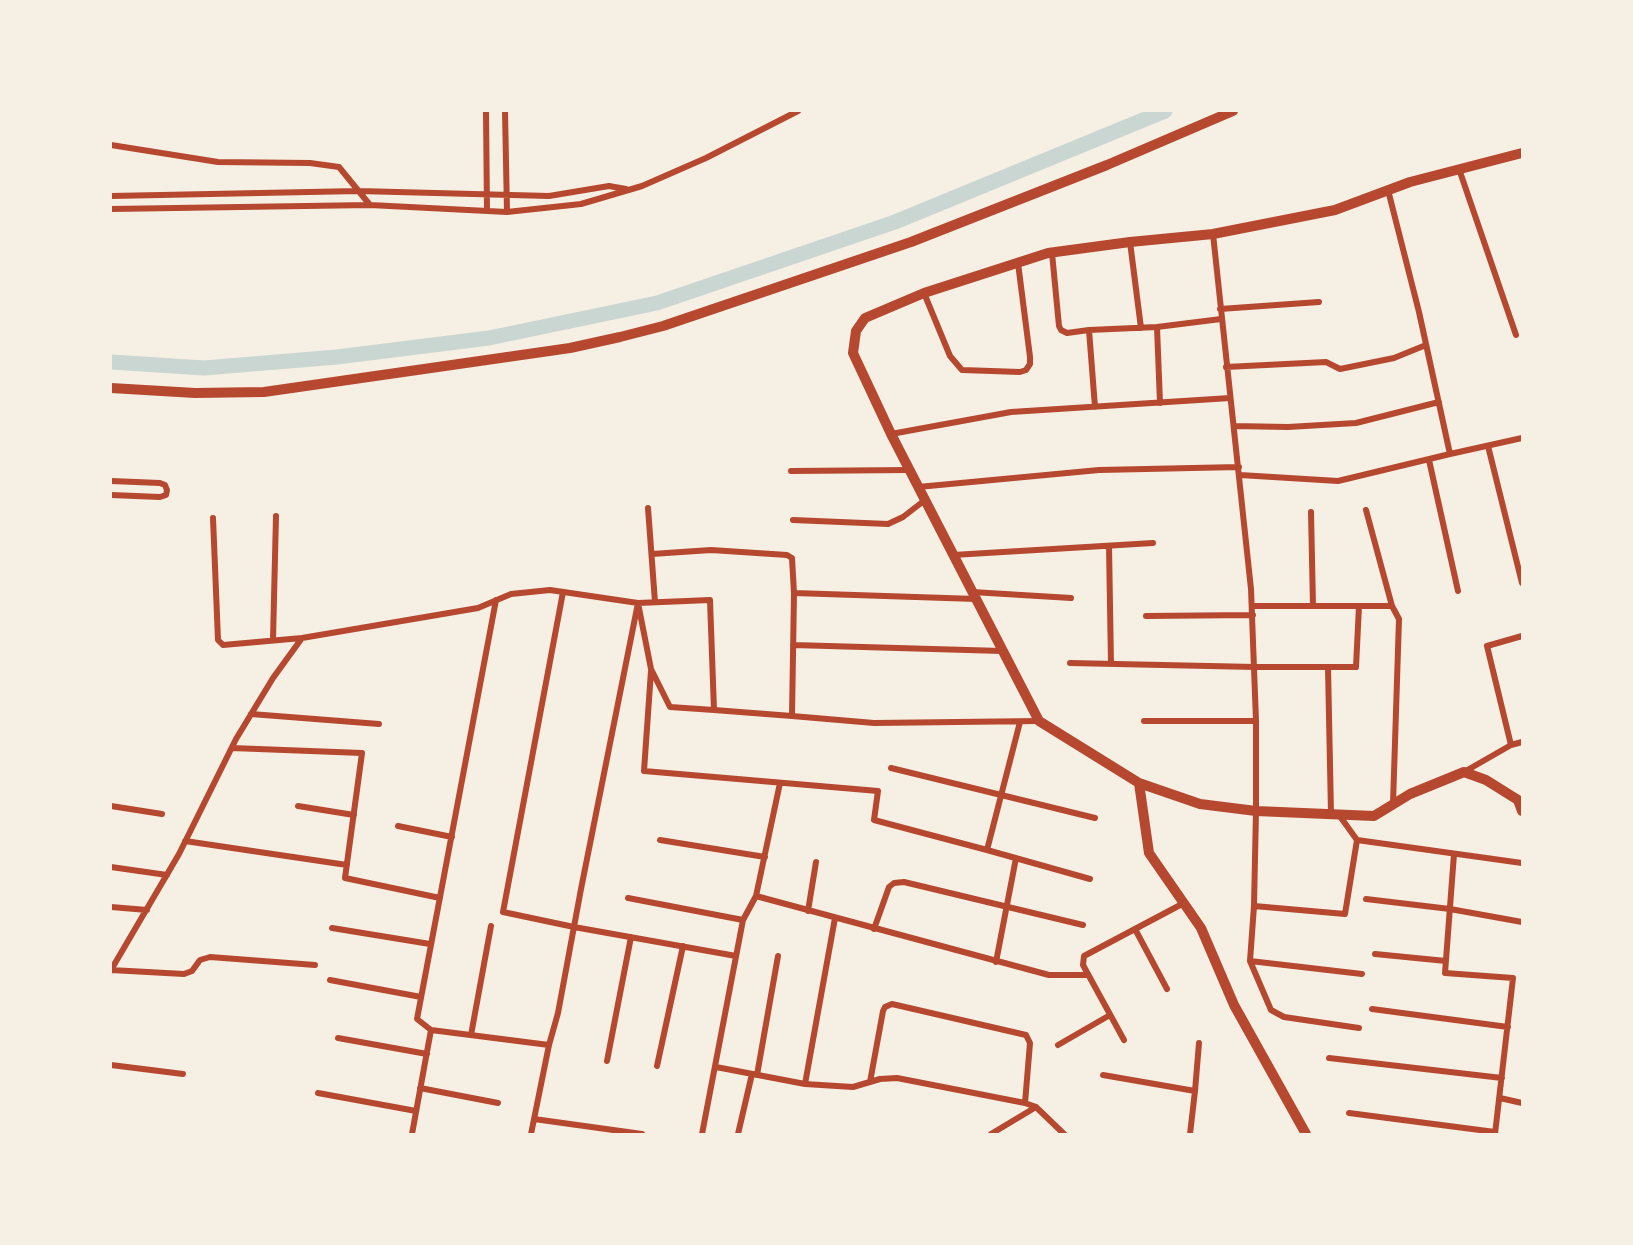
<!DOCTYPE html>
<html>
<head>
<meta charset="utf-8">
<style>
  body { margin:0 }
  #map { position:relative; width:1633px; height:1245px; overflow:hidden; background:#f6efe4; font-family:Commissioner,sans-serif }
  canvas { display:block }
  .frame { position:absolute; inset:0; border:112px solid #f6efe4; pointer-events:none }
</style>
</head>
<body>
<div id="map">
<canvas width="1633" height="1245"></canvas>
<div class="frame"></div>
</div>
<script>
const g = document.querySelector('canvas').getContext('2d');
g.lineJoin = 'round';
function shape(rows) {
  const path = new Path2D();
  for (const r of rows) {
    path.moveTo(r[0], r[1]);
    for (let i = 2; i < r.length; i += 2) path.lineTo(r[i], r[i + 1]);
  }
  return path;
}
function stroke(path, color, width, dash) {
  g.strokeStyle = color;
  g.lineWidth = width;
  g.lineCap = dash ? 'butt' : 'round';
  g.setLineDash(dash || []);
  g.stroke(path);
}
const canal = shape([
  [111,362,204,368,337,357,489,338,657,303,895,222,1165,111]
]);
const minor = shape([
  [486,111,487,211],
  [505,111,507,212],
  [111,145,218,162,310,163,339,167,370,205],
  [1459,169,1516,335],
  [111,196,359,191,549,196,609,186,626,189],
  [111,209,370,205,507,212,581,204,642,186,706,158,798,111],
  [1213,234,1251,589,1256,721,1256,811,1254,906,1345,914,1357,840],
  [1130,242,1141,328],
  [1052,253,1059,326,1061,330,1067,333,1089,330,1157,327,1221,319],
  [924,293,950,356,962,370,1020,372,1026,370,1030,364,1030,357,1018,263],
  [1220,309,1319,302],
  [1157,327,1160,403],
  [1089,330,1095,407],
  [1226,367,1326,362,1340,369,1394,358,1426,345],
  [1234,426,1288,427,1356,423,1439,402],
  [891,434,1011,412,1230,398],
  [1488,446,1522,583],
  [1450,454,1522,438],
  [1429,460,1458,591],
  [791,471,909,470],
  [1240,475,1338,481,1450,454,1419,312,1388,190],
  [111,481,160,483,165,485,167,490,166,495,160,497,111,495],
  [918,487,1099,470,1239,467],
  [648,508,655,602],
  [1366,510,1392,606],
  [1311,512,1313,606],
  [213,518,218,640,223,645,302,638],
  [793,520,888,524,903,517,925,500],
  [1109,546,1111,664],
  [652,554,711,550,787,555,792,558,794,593],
  [953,555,1153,543],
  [563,592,503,912,574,927,736,956],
  [972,592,1071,598],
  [1252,606,1392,606,1399,619,1393,804],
  [1146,616,1253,615],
  [273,640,276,516],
  [793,645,1002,651],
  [1070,663,1255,667,1356,667,1359,606],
  [1328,667,1331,814],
  [651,671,644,771,878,791,874,820,987,850],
  [714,710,710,600,638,603,651,669,670,707,714,710,792,716,874,723,1039,721],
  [251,714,379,724],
  [792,716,794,593,976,599],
  [1144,721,1256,721],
  [1020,722,987,850,1090,879],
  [1511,745,1487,646,1522,636],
  [232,748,362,753,345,878,440,898],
  [891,768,1095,818],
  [1464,772,1511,745,1522,742],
  [111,806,162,814],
  [298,806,354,815],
  [1339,815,1357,840,1522,863],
  [398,826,452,837],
  [660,840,765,857],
  [185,841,347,865],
  [1454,854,1445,973,1513,978,1495,1134],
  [111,867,167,875],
  [756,896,780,783],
  [628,898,743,920],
  [1366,899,1450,909,1522,922],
  [1254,906,1250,961,1271,1010,1284,1017,1359,1028],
  [111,907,147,910],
  [808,911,816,862],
  [332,928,430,944],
  [874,929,889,887,894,883,904,882,1083,925],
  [1135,929,1167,989],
  [1375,954,1446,961],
  [1250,961,1362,974],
  [996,962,1016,858],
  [111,970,179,854,236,739,273,678,302,638,478,608,511,594,550,590,638,603,581,889,558,1013,549,1045,431,1030,412,1134],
  [111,970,184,974,192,971,200,960,210,957,315,965],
  [330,980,421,997],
  [1372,1009,1508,1027],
  [431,1030,417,1019,496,600],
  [471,1035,491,926],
  [338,1038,427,1054],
  [1124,1040,1083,965,1084,956,1184,903],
  [1058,1045,1110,1015],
  [1329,1058,1502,1078],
  [607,1061,631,937],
  [111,1065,183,1074],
  [657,1066,683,946],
  [716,1067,805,1084,853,1087,880,1079,897,1078,1025,1103,1036,1107,1064,1134],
  [757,1075,778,956],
  [1103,1075,1195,1091,1190,1134],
  [870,1082,883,1011,885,1007,892,1004,1026,1035,1030,1043,1025,1103],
  [805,1084,835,918],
  [420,1088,498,1103],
  [1195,1091,1199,1043],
  [318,1093,416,1111],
  [1500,1098,1522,1103],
  [1349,1113,1495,1132],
  [534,1119,642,1134],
  [531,1134,549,1045],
  [702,1134,743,920,756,896,1049,975,1088,975],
  [738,1134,752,1074],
  [991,1134,1036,1107]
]);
const tertiary = shape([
  [1522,153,1410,182,1335,210,1213,234,1130,242,1048,253,924,293,865,318,856,331,853,353,891,434,1039,721,1139,783,1200,804,1256,811,1374,816,1410,794,1464,772,1486,780,1518,800,1522,811],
  [111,388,195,393,264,392,570,348,620,337,663,326,911,242,1107,165,1233,111],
  [1139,783,1149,853,1201,928,1234,1005,1306,1134]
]);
stroke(canal, '#c9d6d2', 15);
stroke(minor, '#b5482f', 6);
stroke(tertiary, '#b5482f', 10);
</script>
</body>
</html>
